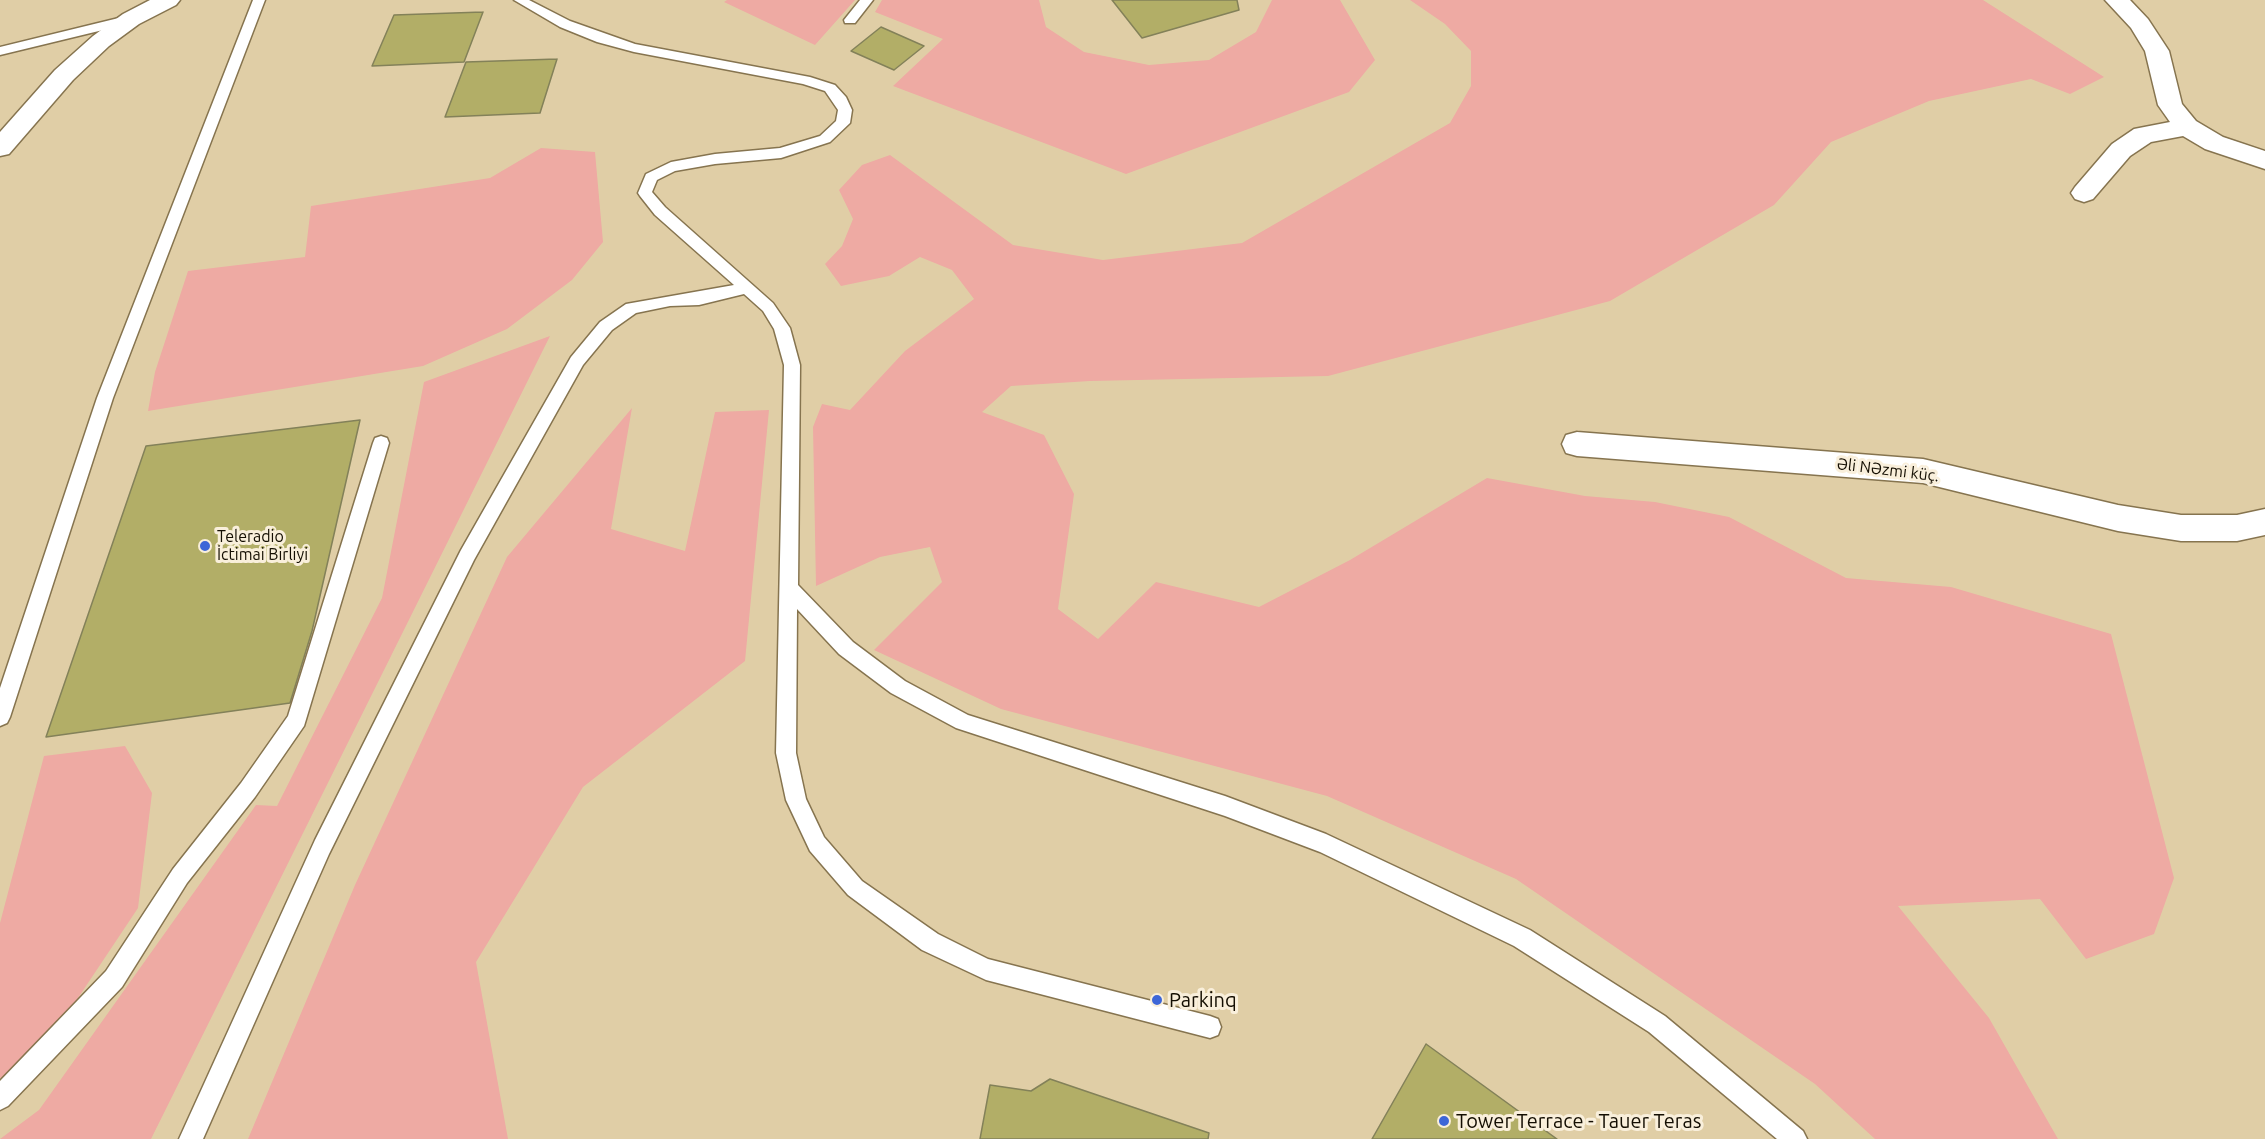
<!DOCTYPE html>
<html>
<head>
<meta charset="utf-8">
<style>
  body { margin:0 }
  canvas { display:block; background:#e0cea6 }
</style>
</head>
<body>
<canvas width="2265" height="1139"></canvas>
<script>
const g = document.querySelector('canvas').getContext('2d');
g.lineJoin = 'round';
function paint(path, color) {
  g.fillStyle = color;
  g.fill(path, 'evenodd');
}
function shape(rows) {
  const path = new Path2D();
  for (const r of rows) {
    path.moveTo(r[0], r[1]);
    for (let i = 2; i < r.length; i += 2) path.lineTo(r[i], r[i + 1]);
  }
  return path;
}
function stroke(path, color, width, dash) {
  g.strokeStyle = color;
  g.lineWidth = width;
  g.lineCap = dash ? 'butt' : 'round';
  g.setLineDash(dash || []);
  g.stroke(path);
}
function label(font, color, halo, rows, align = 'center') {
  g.font = font + ' Ubuntu,sans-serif';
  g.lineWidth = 6;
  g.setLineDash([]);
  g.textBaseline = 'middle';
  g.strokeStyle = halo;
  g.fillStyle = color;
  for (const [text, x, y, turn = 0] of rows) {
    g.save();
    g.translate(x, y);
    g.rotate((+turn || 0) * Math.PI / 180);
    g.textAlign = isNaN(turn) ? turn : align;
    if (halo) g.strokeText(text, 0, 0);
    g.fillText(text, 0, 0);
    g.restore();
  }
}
const green = shape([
  [727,0,855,0,815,45,724,2],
  [882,0,1039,0,1046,27,1084,52,1149,65,1209,60,1256,32,1272,0,1340,0,1375,60,1349,92,1126,174,893,86,943,39,875,12],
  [1410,0,1983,0,2104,77,2070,94,2031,79,1929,101,1831,142,1774,205,1610,301,1328,376,1090,381,1011,386,982,412,1044,435,1074,494,1058,609,1098,639,1156,582,1259,607,1350,560,1487,478,1585,496,1655,502,1729,517,1846,578,1951,587,2111,634,2174,878,2154,934,2086,959,2040,899,1898,906,1989,1018,2058,1139,1875,1139,1815,1084,1516,879,1327,796,1001,709,874,650,942,582,930,547,880,557,816,586,813,427,822,404,850,410,905,351,974,299,952,270,920,257,889,276,841,286,825,264,842,246,853,219,839,190,862,165,890,155,1013,245,1103,260,1242,243,1450,123,1471,86,1471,51,1445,24],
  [541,148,595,152,603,242,572,280,507,329,423,366,148,411,155,372,188,271,305,257,311,206,490,178],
  [550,336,151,1139,0,1139,39,1110,256,805,277,806,382,598,424,382],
  [632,408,611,529,685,551,715,412,769,410,745,661,583,787,476,962,508,1139,248,1139,355,885,507,557],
  [125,746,152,793,138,908,36,1061,0,1078,0,923,44,756]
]);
const building = shape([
  [1112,0,1237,0,1239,10,1142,38,1112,0],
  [483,12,464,62,372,66,394,15,483,12],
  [881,27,924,46,894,70,851,51,881,27],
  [557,59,540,113,445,117,466,62,557,59],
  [360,420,312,631,290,703,46,737,146,446,360,420],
  [1426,1044,1557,1139,1372,1139,1426,1044],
  [1050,1079,1209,1133,1208,1139,980,1139,990,1085,1031,1091,1050,1079]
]);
const lane = shape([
  [253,0,265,0,113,398,10,717,7,723,0,726,0,688,97,398,253,0],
  [514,0,529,0,570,21,635,44,810,77,835,85,846,97,852,110,850,123,830,142,781,158,715,164,675,171,657,180,652,192,665,207,773,303,790,328,800,365,798,585,853,642,905,681,968,715,1225,796,1326,834,1530,930,1665,1016,1803,1131,1807,1139,1777,1139,1649,1032,1514,946,1320,852,1225,816,956,728,891,693,839,654,797,609,796,753,806,799,824,837,862,881,938,934,988,959,1210,1016,1218,1019,1221,1027,1218,1035,1210,1038,986,980,922,950,848,895,810,851,786,800,776,753,784,365,774,329,763,311,744,294,699,305,670,306,636,313,612,330,583,365,474,560,329,854,203,1139,179,1139,315,840,461,550,571,357,600,322,626,304,734,285,655,215,640,196,638,193,646,174,671,162,715,154,780,148,820,136,836,121,838,110,825,91,803,84,634,52,597,42,560,27,514,0],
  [860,0,873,0,855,23,845,23,844,20,860,0],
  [131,15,137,19,136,22,0,55,0,47,131,15],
  [381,436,387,438,389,443,304,726,255,797,187,883,122,987,8,1106,0,1110,0,1081,106,971,173,869,241,783,288,716,373,443,375,438,381,436]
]);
const street = shape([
  [150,0,180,0,176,5,139,24,109,46,73,80,9,154,0,156,0,132,55,70,93,36,123,14,150,0],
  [2105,0,2130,0,2148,19,2169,51,2182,104,2196,121,2223,137,2265,151,2265,169,2205,149,2183,136,2151,142,2130,156,2093,199,2084,202,2075,199,2071,193,2075,187,2112,144,2134,129,2170,122,2158,105,2145,51,2131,28,2105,0],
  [1577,432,1923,459,2118,505,2181,515,2237,515,2265,509,2265,535,2237,541,2181,541,2118,531,1923,483,1577,456,1566,453,1562,444,1566,435,1577,432]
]);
const markers = [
  [205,546,6,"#3d66d7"],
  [1157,1000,6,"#3d66d7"],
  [1444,1121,6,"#3d66d7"]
];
const streetNames = [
  ["Əli Nəzmi küç.",1888,470,7]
];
const poiNames = [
  ["Teleradio",217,537],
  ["İctimai Birliyi",217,555]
];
const nearPoinames = [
  ["Parkinq",1169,1000],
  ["Tower Terrace - Tauer Teras",1456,1121]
];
paint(green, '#eeaaa3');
paint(building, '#b2ae67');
stroke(building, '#838159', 1.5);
stroke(lane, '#86744f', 3);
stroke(street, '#86744f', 3);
paint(lane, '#fff');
paint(street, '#fff');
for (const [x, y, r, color] of markers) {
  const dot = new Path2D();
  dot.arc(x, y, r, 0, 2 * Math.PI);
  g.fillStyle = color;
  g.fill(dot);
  stroke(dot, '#f9efdb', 2);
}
label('16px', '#140e02', '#f9efdb', streetNames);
label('16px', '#140e02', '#f9efdb', poiNames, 'left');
label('20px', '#140e02', '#f9efdb', nearPoinames, 'left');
</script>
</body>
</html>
